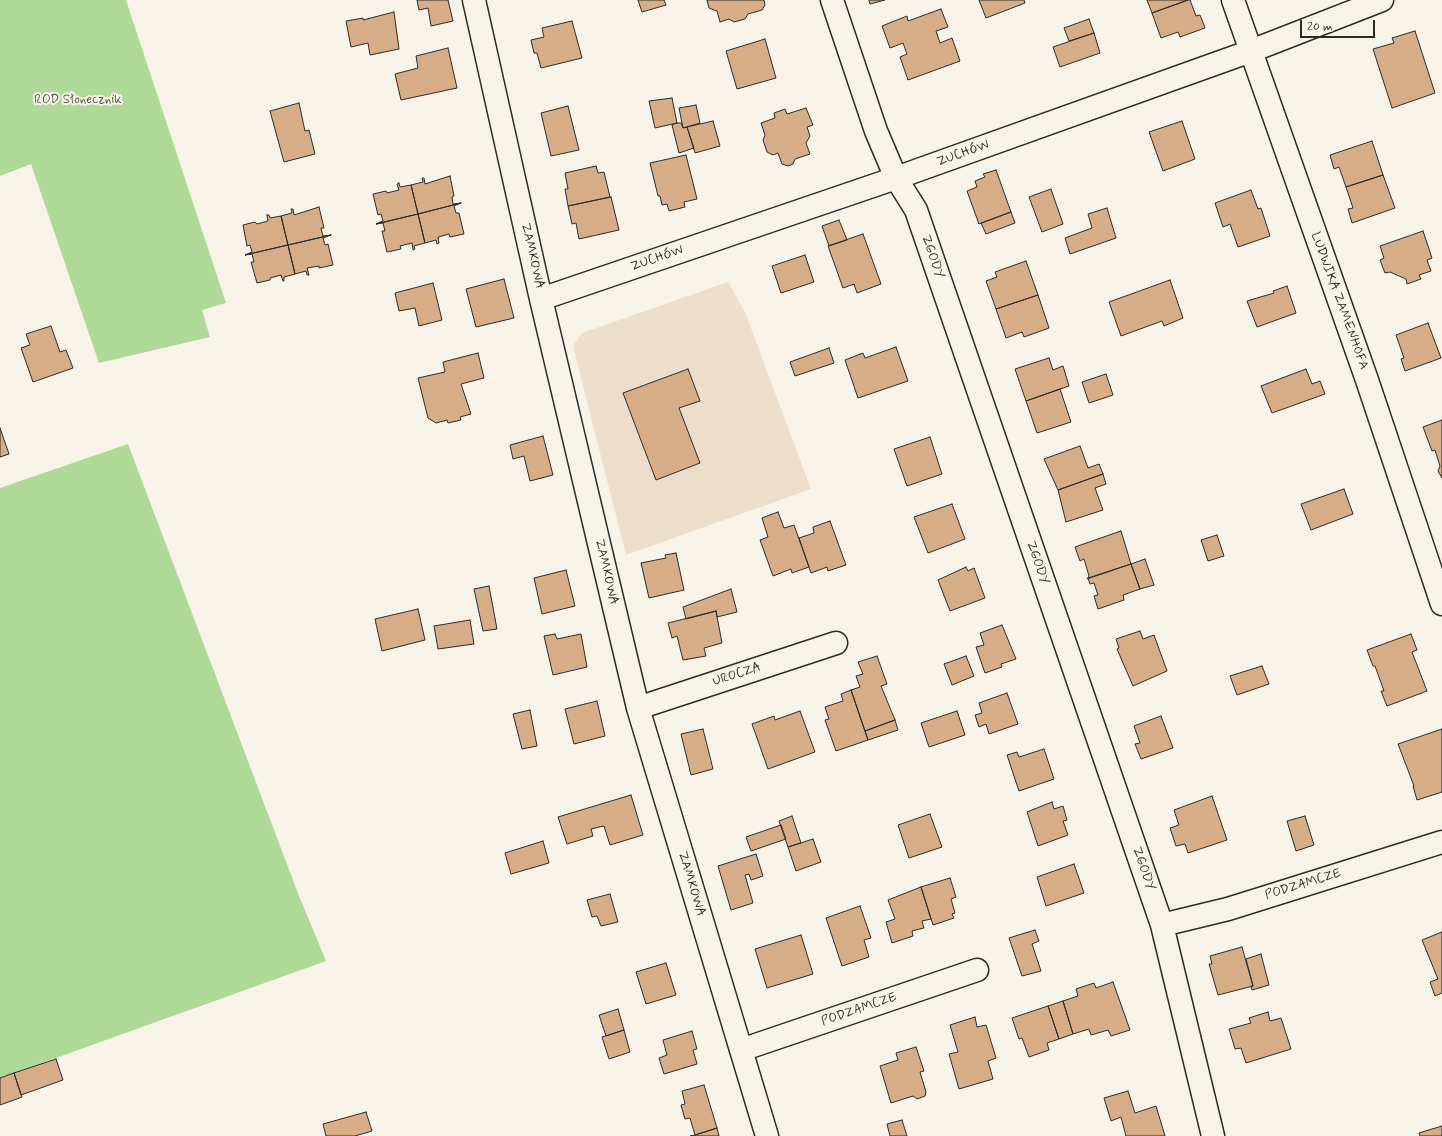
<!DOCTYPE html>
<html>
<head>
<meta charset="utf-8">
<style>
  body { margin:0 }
  #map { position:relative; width:1442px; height:1136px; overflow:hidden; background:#f7f3e8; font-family:Mynerve,sans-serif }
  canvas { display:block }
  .scale { position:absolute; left:1300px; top:20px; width:75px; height:18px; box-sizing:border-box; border:2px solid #2b2b2b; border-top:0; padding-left:5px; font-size:12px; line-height:14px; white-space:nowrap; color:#2b2b2b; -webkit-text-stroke:3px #f7f3e8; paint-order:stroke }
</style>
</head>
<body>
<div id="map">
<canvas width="1442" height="1136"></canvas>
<div class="scale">20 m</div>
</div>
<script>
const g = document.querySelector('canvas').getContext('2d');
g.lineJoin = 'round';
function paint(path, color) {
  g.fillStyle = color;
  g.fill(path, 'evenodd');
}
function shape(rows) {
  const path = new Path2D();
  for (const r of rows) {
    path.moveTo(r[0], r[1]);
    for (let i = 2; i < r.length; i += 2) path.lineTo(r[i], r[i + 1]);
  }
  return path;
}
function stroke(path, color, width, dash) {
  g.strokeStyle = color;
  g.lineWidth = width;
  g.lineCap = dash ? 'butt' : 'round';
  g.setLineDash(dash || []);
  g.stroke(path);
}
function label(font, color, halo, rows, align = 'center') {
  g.font = font + ' Mynerve,sans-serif';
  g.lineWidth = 4;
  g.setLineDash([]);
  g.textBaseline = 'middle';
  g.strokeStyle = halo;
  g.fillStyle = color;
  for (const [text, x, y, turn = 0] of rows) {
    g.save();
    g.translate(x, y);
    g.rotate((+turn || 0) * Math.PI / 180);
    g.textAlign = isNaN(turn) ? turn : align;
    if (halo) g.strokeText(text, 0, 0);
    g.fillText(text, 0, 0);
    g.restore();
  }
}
const built = shape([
  [728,282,745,312,811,489,626,555,573,346,582,333]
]);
const green = shape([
  [0,0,126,0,226,303,202,310,210,337,99,363,31,164,0,176],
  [128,444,299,896,326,961,0,1078,0,488]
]);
const building = shape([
  [417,0,448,0,453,21,431,26,428,8,419,10,417,0],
  [638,0,664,0,666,5,642,12,638,0],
  [707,0,764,0,765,5,762,10,748,14,745,19,734,22,729,19,720,22,717,11,709,8,707,0],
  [869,0,885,0,870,4,869,0],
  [979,0,1024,0,1025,3,986,18,979,0],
  [1147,0,1188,0,1152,13,1147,0],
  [1188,0,1190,0,1196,16,1200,15,1205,28,1180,37,1178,32,1161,38,1152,13,1188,0],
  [941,9,948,27,936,31,940,43,952,38,960,61,908,80,900,57,907,54,903,43,890,48,882,26,907,16,908,21,941,9],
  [394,12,399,49,370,55,368,43,351,47,346,21,363,18,363,20,394,12],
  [1089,19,1094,33,1069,41,1064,28,1089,19],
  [572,21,582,58,541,68,537,53,534,53,531,40,544,37,542,28,572,21],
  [1415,31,1435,93,1392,108,1373,49,1394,43,1392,38,1415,31],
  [1094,33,1100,53,1060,67,1053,47,1094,33],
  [765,39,776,78,737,89,726,51,765,39],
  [448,48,457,88,401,100,395,74,418,68,416,56,448,48],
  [672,98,677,123,655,128,649,101,672,98],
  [299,103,305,131,309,130,315,154,284,162,270,111,299,103],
  [696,105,700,123,683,128,679,108,696,105],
  [568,106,579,150,551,156,541,113,568,106],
  [806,108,813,125,807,127,810,136,806,143,810,154,795,159,793,164,788,166,782,164,778,153,773,155,767,152,763,140,765,135,761,123,775,118,774,113,785,109,787,114,806,108],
  [713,121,720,146,695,153,687,127,713,121],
  [1182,121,1195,159,1163,171,1149,132,1182,121],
  [677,123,681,123,683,128,687,127,694,148,679,153,672,125,677,123],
  [1372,141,1383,175,1346,187,1339,167,1334,169,1330,155,1372,141],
  [686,155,697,199,684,202,685,207,669,211,667,204,662,205,660,196,658,196,650,163,686,155],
  [596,166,598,173,604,172,610,197,568,206,565,189,568,189,565,173,596,166],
  [996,170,1011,212,979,224,967,191,977,187,975,181,985,177,983,174,996,170],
  [1383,175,1395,208,1352,223,1348,209,1353,208,1346,187,1383,175],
  [450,176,454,196,452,197,453,204,461,203,418,214,411,185,423,182,422,178,424,178,425,184,450,176],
  [399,183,400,187,411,185,418,214,376,224,383,221,381,214,378,215,373,194,386,191,387,193,399,190,397,184,399,183],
  [1051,189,1063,224,1042,232,1029,197,1051,189],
  [1251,190,1258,209,1261,208,1270,236,1238,247,1230,224,1223,227,1215,203,1251,190],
  [611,197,619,230,579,239,576,223,572,224,568,206,611,197],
  [461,203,454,206,456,213,459,213,464,234,450,237,449,234,438,237,439,243,437,244,436,240,425,243,418,214,461,203],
  [319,207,324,228,321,228,323,236,331,235,288,245,281,216,292,213,291,209,293,209,294,215,319,207],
  [1107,208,1116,238,1070,254,1065,238,1092,228,1088,214,1107,208],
  [1011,212,1015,223,986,234,981,223,1011,212],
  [418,214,425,243,414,246,415,249,413,250,412,243,400,246,401,249,387,252,382,231,385,231,383,223,376,224,418,214],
  [267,215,269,215,270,218,281,216,288,245,245,255,252,252,250,245,247,246,243,225,255,222,257,224,268,221,267,215],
  [839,220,847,240,829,246,822,226,839,220],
  [1423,231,1432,258,1427,260,1431,271,1419,275,1421,279,1407,284,1406,279,1390,272,1385,273,1380,260,1384,258,1380,246,1423,231],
  [863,234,881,284,857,293,854,284,843,288,828,246,863,234],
  [331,235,323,238,325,245,328,244,333,265,319,268,319,266,307,268,309,275,307,275,306,271,295,274,288,245,331,235],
  [288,245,295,274,284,277,284,281,283,281,281,275,270,278,270,280,257,283,251,262,254,262,252,254,245,255,288,245],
  [805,255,814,282,781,293,772,266,805,255],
  [1026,261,1038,295,996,309,986,281,997,277,995,272,1026,261],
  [504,279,514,318,476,327,466,289,504,279],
  [1170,280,1183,318,1164,326,1162,321,1121,336,1109,302,1170,280],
  [433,283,442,320,419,326,415,308,399,311,395,293,433,283],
  [1287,286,1296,313,1257,327,1247,301,1274,293,1273,291,1287,286],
  [1038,295,1049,328,1024,337,1022,332,1006,338,996,309,1038,295],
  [1428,323,1441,358,1405,371,1401,359,1404,358,1396,335,1428,323],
  [51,326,60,352,66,350,73,368,33,382,21,348,30,345,26,334,51,326],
  [896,347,908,381,858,398,845,360,863,353,865,358,896,347],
  [829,348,834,363,795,376,790,362,829,348],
  [478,353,484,378,461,384,471,414,460,417,461,420,448,423,447,420,436,423,428,418,418,378,445,372,443,362,478,353],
  [1049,358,1053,370,1063,366,1069,386,1026,401,1015,369,1049,358],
  [688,369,700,401,679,408,700,463,656,480,623,393,688,369],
  [1306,369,1312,384,1320,381,1325,394,1272,413,1261,386,1306,369],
  [1106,374,1113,395,1089,403,1082,382,1106,374],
  [1060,389,1071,422,1037,433,1026,401,1060,389],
  [1442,420,1442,478,1438,471,1440,466,1435,450,1432,451,1423,427,1442,420],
  [0,428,9,454,0,457,0,428],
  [543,436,553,475,530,481,524,456,513,459,510,445,543,436],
  [930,437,942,474,907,486,894,449,930,437],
  [1080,446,1088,468,1099,464,1103,474,1058,490,1044,459,1080,446],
  [1103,474,1106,484,1095,488,1103,510,1066,522,1058,490,1103,474],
  [1344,489,1353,514,1311,530,1301,504,1344,489],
  [952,504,965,539,928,553,914,517,952,504],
  [778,512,784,528,794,525,809,567,792,573,791,569,773,576,760,540,768,537,762,518,778,512],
  [830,521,846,565,828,571,827,567,811,573,799,538,814,533,813,527,830,521],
  [1121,531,1131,564,1087,579,1089,576,1084,559,1080,561,1075,547,1121,531],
  [1217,535,1224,556,1208,561,1201,540,1217,535],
  [676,553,684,590,649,598,641,563,666,558,665,555,676,553],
  [1145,559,1154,585,1140,589,1131,564,1145,559],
  [1131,564,1140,589,1123,595,1124,600,1098,609,1094,596,1098,595,1094,583,1090,584,1088,578,1131,564],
  [966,567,968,571,974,568,985,598,950,611,938,580,966,567],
  [566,570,575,606,542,614,534,578,566,570],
  [489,586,497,629,483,631,474,589,489,586],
  [731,589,737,612,717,617,716,611,686,619,683,607,731,589],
  [418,609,425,640,382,651,375,619,418,609],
  [716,611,722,643,704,648,706,656,683,660,677,636,672,638,668,623,716,611],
  [470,620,474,644,438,649,434,626,470,620],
  [1002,625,1016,659,1001,664,1002,667,985,673,976,647,984,645,980,633,1002,625],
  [1140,631,1143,639,1154,635,1167,671,1133,686,1117,649,1119,648,1116,639,1140,631],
  [555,634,557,639,581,634,587,667,553,675,544,636,555,634],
  [1411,634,1417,650,1412,652,1427,691,1387,706,1381,691,1384,691,1375,666,1373,666,1367,650,1411,634],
  [877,656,887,684,881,686,895,720,865,731,851,690,860,687,856,676,863,674,858,662,877,656],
  [966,656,974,676,952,685,944,664,966,656],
  [1262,666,1269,684,1237,695,1230,676,1262,666],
  [851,690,868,740,836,751,825,720,829,719,825,707,843,701,841,694,851,690],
  [1007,693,1018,724,989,734,986,724,979,727,975,715,982,713,979,703,1007,693],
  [597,701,605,736,574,744,565,709,597,701],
  [530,710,537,746,522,749,513,714,530,710],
  [800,711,815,752,768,769,752,724,774,716,775,720,800,711],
  [957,711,965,735,929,747,921,723,957,711],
  [1161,716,1173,748,1141,759,1135,744,1140,743,1134,726,1161,716],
  [895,720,898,730,868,740,865,731,895,720],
  [703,729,713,769,691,775,681,734,703,729],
  [1442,729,1442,792,1417,800,1413,786,1414,786,1398,744,1442,729],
  [1044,749,1054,779,1019,791,1007,755,1017,752,1019,757,1044,749],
  [631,795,643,835,610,845,604,826,591,829,593,836,567,844,558,817,631,795],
  [1212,796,1227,840,1188,853,1185,844,1176,846,1170,828,1179,825,1174,810,1212,796],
  [1052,802,1054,809,1063,806,1067,820,1063,821,1068,835,1038,846,1027,812,1052,802],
  [930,814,942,847,909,858,898,825,930,814],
  [792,816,801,843,788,847,779,821,792,816],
  [1305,816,1314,845,1296,851,1287,821,1305,816],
  [781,825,786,839,751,851,746,837,781,825],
  [813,839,821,862,796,871,788,847,813,839],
  [543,841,549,863,511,874,505,853,543,841],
  [756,854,763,876,751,880,749,874,745,875,753,903,731,910,718,866,756,854],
  [1074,864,1084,893,1046,906,1037,877,1074,864],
  [950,878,956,897,951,899,955,913,952,914,954,918,933,925,921,887,950,878],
  [921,887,931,919,922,921,924,928,912,931,913,936,892,943,886,922,895,919,888,900,921,887],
  [610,894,618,922,601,926,597,916,592,917,587,900,610,894],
  [860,906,871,938,864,940,869,957,842,966,826,918,860,906],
  [1035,930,1039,941,1032,944,1041,971,1022,976,1009,938,1035,930],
  [1442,932,1442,993,1435,996,1430,982,1438,979,1422,940,1442,932],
  [801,935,813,974,767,988,755,949,801,935],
  [1242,947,1253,986,1218,995,1209,964,1212,964,1210,956,1242,947],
  [1261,954,1269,985,1252,990,1251,986,1253,986,1246,959,1261,954],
  [666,963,676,995,646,1004,636,972,666,963],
  [1113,982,1130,1030,1111,1036,1108,1030,1091,1035,1089,1029,1073,1034,1063,1001,1078,996,1076,989,1094,983,1096,988,1113,982],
  [1063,1001,1073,1034,1059,1039,1048,1006,1063,1001],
  [1048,1006,1059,1039,1047,1043,1049,1050,1029,1057,1022,1038,1019,1039,1012,1018,1048,1006],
  [618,1009,624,1030,606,1036,599,1015,618,1009],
  [1268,1012,1270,1021,1281,1018,1291,1049,1246,1063,1241,1048,1235,1049,1229,1029,1251,1023,1249,1018,1268,1012],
  [975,1017,977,1027,986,1025,996,1058,988,1061,993,1079,959,1089,949,1054,958,1052,950,1025,975,1017],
  [624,1030,630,1052,609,1059,602,1037,624,1030],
  [692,1031,697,1049,693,1050,697,1064,664,1074,659,1058,667,1055,663,1040,692,1031],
  [916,1047,924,1071,920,1072,926,1092,925,1096,917,1099,913,1096,891,1103,880,1066,898,1060,896,1053,916,1047],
  [56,1059,63,1080,21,1095,14,1073,56,1059],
  [14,1073,22,1097,0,1105,0,1078,14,1073],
  [704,1085,717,1128,695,1135,690,1118,685,1119,681,1105,685,1104,682,1091,704,1085],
  [1128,1091,1135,1113,1156,1106,1165,1136,1126,1136,1121,1117,1111,1121,1104,1098,1128,1091],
  [366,1112,372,1131,355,1136,326,1136,323,1124,366,1112],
  [902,1120,907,1136,890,1136,887,1124,902,1120],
  [1442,1126,1442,1136,1420,1136,1419,1133,1442,1126],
  [717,1128,719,1136,690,1136,695,1135,717,1128]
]);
const street = shape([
  [474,0,541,299,638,708,767,1136],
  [832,0,876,131,896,178,916,210,1162,925,1213,1136],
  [1233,0,1367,380,1442,604],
  [541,299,896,178,1251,51,1382,0],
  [638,708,836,643],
  [1162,925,1228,909,1442,842],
  [741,1050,977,970]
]);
const parkNames = [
  ["ROD Słonecznik",78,100]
];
const streetNames = [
  ["ZUCHÓW",963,154,-20],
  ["ZAMKOWA",532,256,77],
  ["ZGODY",932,257,71],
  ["ZUCHÓW",657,259,-19],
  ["LUDWIKA ZAMENHOFA",1339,301,70],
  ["ZGODY",1037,563,71],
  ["ZAMKOWA",606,572,77],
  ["UROCZA",737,675,-18],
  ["ZGODY",1143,869,71],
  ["ZAMKOWA",691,884,73],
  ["PODZAMCZE",1303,885,-17],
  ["PODZAMCZE",859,1010,-19]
];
paint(built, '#eddecb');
paint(green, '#afd996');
paint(building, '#d7ad88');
stroke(building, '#2b2b2b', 1);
stroke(street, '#2b2b2b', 25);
stroke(street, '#f7f3e8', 22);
label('13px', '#4c5646', '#f7f3e8', parkNames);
label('13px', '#2b2b2b', '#f7f3e8', streetNames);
</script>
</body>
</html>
